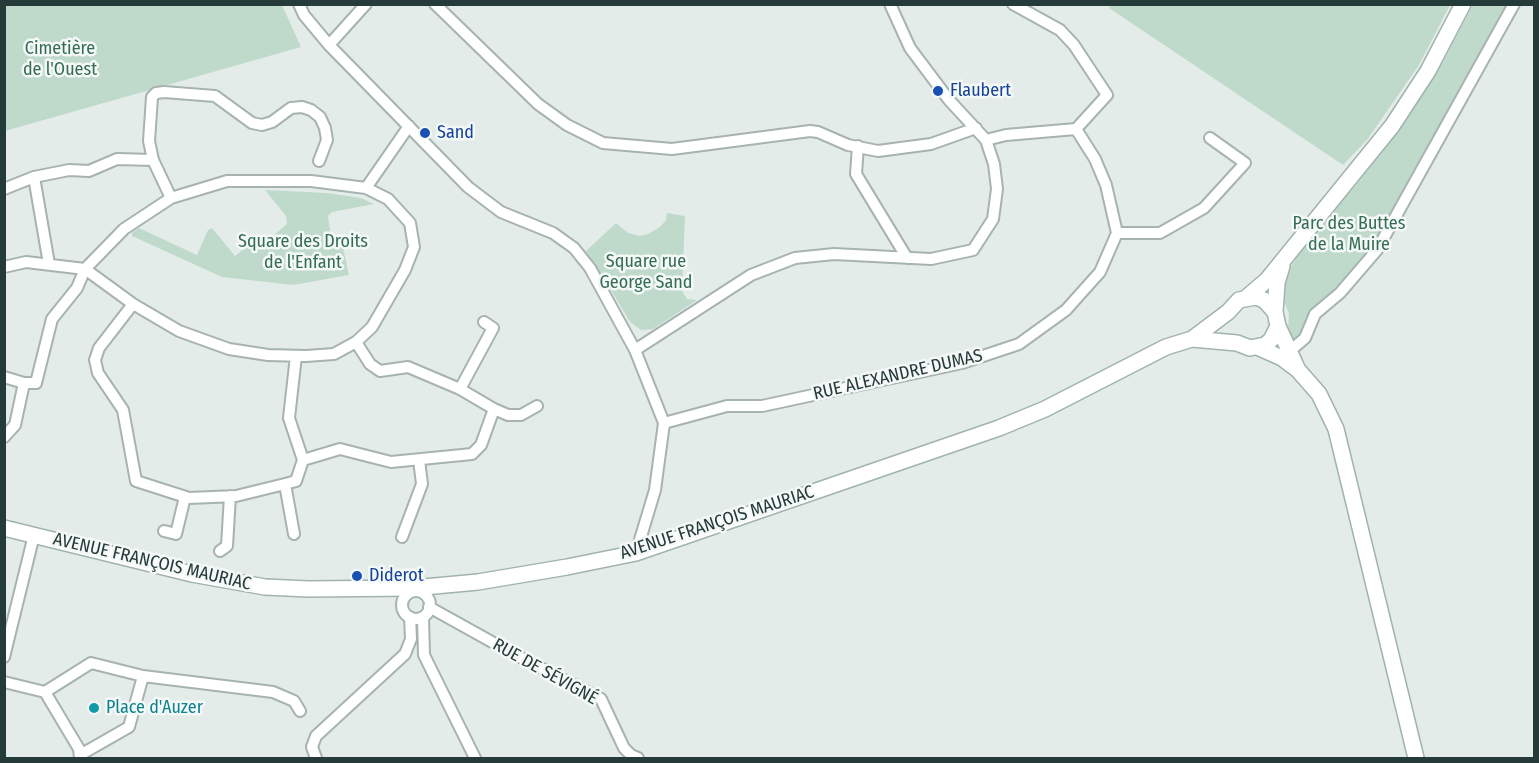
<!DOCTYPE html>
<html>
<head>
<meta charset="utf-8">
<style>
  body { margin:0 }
  #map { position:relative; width:1539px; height:763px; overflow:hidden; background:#e4ece9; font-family:"Fira Sans Condensed",sans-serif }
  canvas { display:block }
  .frame { position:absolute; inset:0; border:6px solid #253b39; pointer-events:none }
</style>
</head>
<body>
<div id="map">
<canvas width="1539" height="763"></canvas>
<div class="frame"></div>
</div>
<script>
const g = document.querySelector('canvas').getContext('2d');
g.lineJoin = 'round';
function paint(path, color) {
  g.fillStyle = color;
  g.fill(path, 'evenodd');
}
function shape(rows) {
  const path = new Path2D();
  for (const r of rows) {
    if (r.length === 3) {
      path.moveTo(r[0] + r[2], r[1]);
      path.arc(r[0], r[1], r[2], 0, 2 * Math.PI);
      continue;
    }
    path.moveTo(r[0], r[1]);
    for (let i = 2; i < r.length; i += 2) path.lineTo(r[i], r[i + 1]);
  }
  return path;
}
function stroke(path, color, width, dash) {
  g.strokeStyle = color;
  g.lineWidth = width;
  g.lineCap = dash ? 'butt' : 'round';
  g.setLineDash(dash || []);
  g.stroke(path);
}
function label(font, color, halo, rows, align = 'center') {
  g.font = font + ' "Fira Sans Condensed",sans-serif';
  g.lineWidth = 5;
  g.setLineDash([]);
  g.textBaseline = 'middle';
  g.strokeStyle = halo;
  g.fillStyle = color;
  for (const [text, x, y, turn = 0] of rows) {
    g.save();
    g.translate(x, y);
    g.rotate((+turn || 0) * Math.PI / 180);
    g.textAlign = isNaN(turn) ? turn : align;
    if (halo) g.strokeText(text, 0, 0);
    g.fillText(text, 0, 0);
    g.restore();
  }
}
const green = shape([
  [5,5,282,5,301,47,5,131],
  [1111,5,1111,4,1450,5,1419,65,1367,140,1343,165,1109,8],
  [1473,5,1511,5,1372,252,1307,329,1291,344,1288,333,1289,314,1282,296,1290,268,1310,237,1357,184,1410,113,1442,64],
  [265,190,327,193,361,198,374,204,332,212,328,216,332,244,342,243,349,275,293,285,222,277,132,236,132,233,139,228,197,255,208,230,212,228,235,256,260,236,266,242,287,224,286,216],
  [667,213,685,216,682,291,687,299,697,300,653,329,641,330,630,322,605,280,586,251,616,223,628,233,640,236,648,234,660,227,666,220]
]);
const street = shape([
  [299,4,304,15,329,45,468,187,501,212,553,233,574,248,590,268,635,350,664,423,655,490,636,553],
  [435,4,538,104,567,125,603,143,672,149,810,131,818,132,848,145,878,151,931,144,976,128],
  [1013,4,1060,30,1074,45,1107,95,1076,129],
  [329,45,366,4],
  [858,146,856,174,907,258],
  [153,160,149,141,152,97,156,93,164,92,215,96,252,123,262,125,272,122,291,108,302,107,311,110,320,117,325,128,327,140,319,161],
  [34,177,49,264],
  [366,188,409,126],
  [4,189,34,177,69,170,89,171,117,159,153,160,171,198],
  [1117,233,1160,233,1204,208,1245,163,1210,138],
  [4,267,26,262,85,269,133,304,179,331,229,349,268,355,306,356,334,354,356,342,372,327,405,270,414,247,410,223,388,199,366,188,311,181,227,181,171,198,124,229,85,269,77,288,52,319,36,383,24,383,4,377],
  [133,304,99,348,95,360,98,373,123,410,136,481,189,498,236,496,285,484,296,481,303,460,340,449,391,462,472,454,481,445,494,409],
  [356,342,370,364,380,371,408,367,460,389,494,409,508,415,521,415,537,406],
  [635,350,751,275,795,258,834,254,931,259,973,250,993,219,997,189,994,164,986,140,949,100,910,48,890,4],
  [1290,351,1305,338,1315,314,1340,293,1377,250,1514,4],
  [296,356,289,418,303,460],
  [460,389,493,328,484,322],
  [664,423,727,406,762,406,962,363,1019,344,1066,310,1100,272,1117,233,1106,185,1095,159,1076,129,1006,135,986,140],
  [4,437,15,425,24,383],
  [285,484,294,534],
  [164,531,176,534,185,497],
  [402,537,422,484,419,460],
  [220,551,227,546,230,496],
  [416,605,14],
  [429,607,510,652,601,699,624,748,631,755,638,758],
  [423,617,424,655,475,758],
  [4,657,34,535],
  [143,676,273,692,294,701,300,711],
  [4,682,45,692],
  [45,692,91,663,143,676,129,727,80,755],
  [45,692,79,749,80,758],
  [316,758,312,747,316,736,405,654,411,639,410,617]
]);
const secondary = shape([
  [1247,297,1267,280,1392,126,1428,71,1463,4],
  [1278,326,1297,368],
  [1192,339,1237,343,1250,348,1265,345,1271,340,1278,326,1275,312,1277,283,1282,266],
  [1257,347,1282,358,1298,370,1319,394,1336,429,1416,758],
  [4,528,192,574,265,587,308,589,413,588,478,582,567,567,636,553,999,428,1045,409,1166,347,1192,339,1228,312,1239,300,1256,297,1264,300,1275,312]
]);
const markers = [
  [938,91,6,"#1a4fb4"],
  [425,133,6,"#1a4fb4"],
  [357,576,6,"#1a4fb4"],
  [94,708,6,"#0f9aa8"]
];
const parkNames = [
  ["Cimetière",60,49],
  ["de l'Ouest",60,70],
  ["Parc des Buttes",1349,224],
  ["de la Muire",1349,245],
  ["Square des Droits",303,242],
  ["de l'Enfant",303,263],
  ["Square rue",646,262],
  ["George Sand",646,283]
];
const transitNames = [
  ["Flaubert",950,91],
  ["Sand",437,133],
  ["Diderot",369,576]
];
const streetNames = [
  ["RUE ALEXANDRE DUMAS",898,375,-13],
  ["AVENUE FRANÇOIS MAURIAC",717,523,-18],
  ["AVENUE FRANÇOIS MAURIAC",152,562,13],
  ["RUE DE SÉVIGNÉ",545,672,29]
];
const cultureNames = [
  ["Place d'Auzer",106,708]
];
paint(green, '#bfdacb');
stroke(street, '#a7b3b1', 14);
stroke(secondary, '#a0b3af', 18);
stroke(street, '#fff', 10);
stroke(secondary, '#fff', 15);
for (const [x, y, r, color] of markers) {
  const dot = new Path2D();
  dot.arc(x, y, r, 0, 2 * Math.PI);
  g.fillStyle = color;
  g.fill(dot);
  stroke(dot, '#f4f8f7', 2);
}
label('18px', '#346d54', '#f4f8f7', parkNames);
label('18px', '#164399', '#f4f8f7', transitNames, 'left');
label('18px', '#253b39', '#f4f8f7', streetNames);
label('18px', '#0d838f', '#f4f8f7', cultureNames, 'left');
</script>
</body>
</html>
